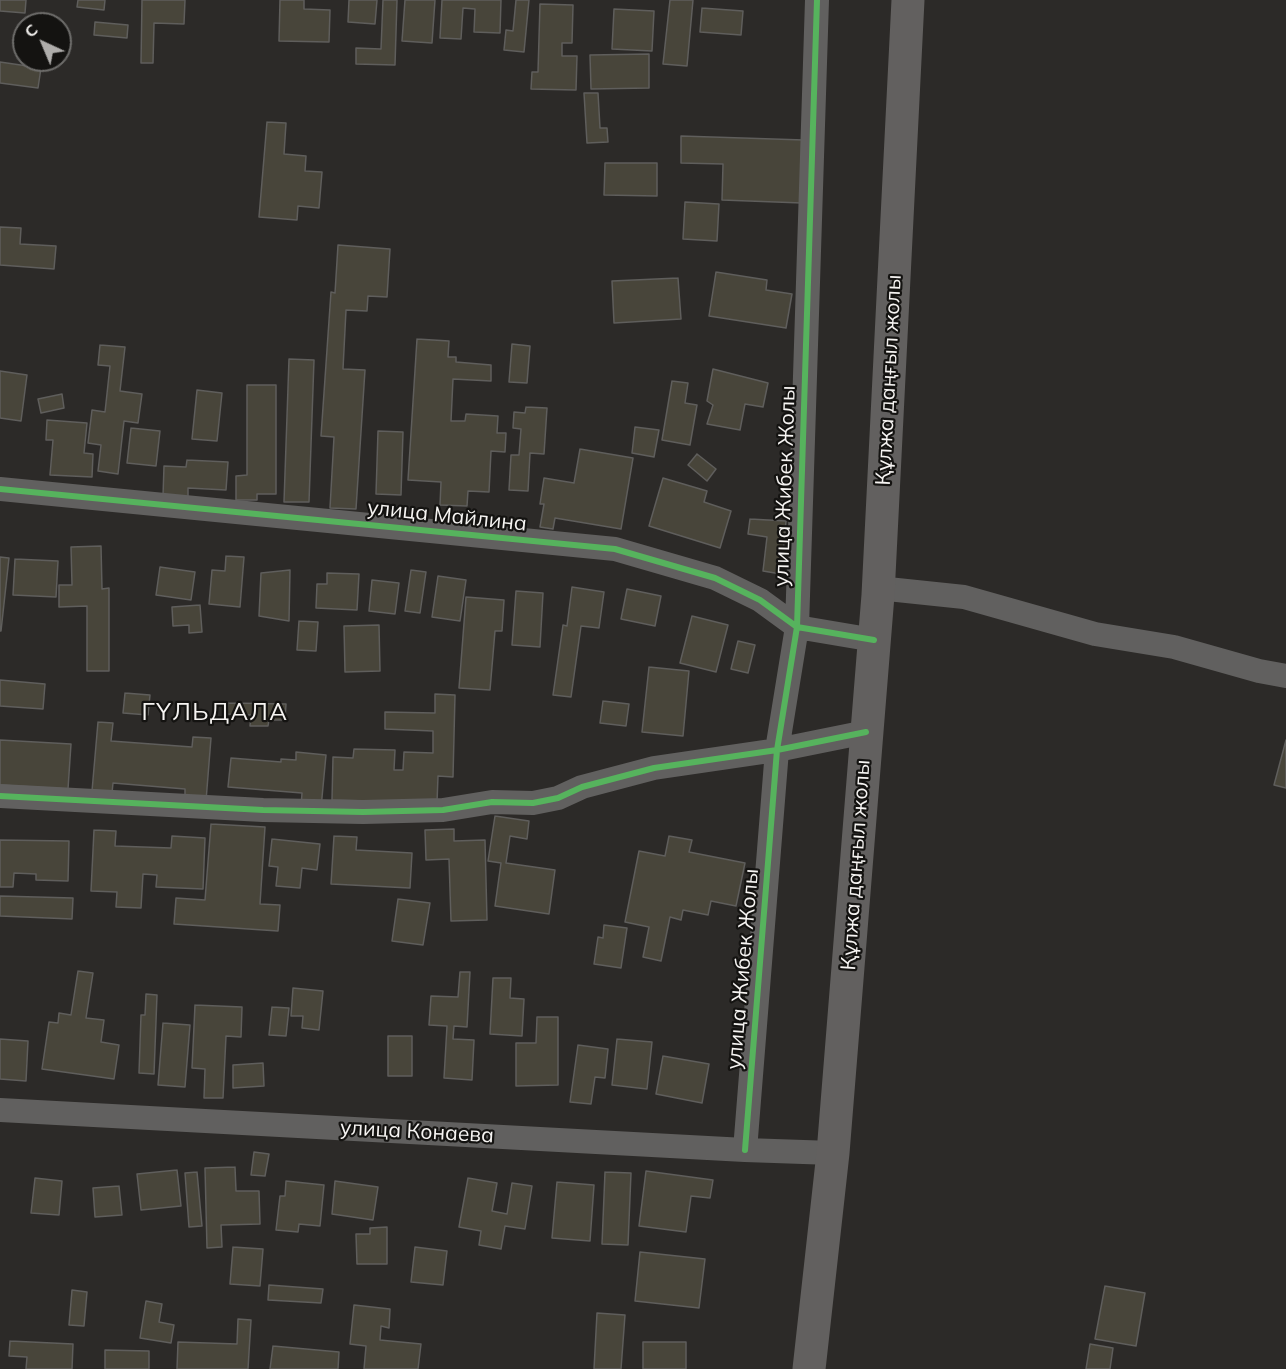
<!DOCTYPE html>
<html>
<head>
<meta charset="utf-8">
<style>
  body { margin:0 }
  #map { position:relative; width:1286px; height:1369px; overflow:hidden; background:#2c2a28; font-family:Mulish,sans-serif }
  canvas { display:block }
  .north { position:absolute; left:12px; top:12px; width:60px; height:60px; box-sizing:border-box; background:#141311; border:2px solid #6e6d6b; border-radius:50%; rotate:316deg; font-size:16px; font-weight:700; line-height:24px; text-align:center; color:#f6f4f2 }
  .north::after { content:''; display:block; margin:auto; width:21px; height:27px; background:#afadab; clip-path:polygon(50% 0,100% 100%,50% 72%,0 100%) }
</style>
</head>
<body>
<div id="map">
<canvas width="1286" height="1369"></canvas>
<div class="north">С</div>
</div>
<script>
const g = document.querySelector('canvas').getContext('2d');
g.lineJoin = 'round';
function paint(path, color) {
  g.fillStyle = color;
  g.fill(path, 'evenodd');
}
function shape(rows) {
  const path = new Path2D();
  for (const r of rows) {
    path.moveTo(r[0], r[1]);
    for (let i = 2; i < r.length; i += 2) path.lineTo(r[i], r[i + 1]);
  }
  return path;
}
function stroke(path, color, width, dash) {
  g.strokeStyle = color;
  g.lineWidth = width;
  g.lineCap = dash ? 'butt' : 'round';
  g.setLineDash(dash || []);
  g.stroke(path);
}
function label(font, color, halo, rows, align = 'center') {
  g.font = font + ' Mulish,sans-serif';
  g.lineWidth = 4.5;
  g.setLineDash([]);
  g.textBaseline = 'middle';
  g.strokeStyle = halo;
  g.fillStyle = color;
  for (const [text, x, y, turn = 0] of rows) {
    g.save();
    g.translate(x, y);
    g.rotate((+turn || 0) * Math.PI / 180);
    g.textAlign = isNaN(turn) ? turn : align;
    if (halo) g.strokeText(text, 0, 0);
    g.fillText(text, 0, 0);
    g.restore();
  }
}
const building = shape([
  [0,0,26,0,25,13,0,11,0,0],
  [78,0,105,0,104,10,77,7,78,0],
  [142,0,185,0,184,24,154,23,153,63,141,63,142,0],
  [280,0,304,0,304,9,330,10,329,42,279,41,280,0],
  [349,0,377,0,375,24,348,22,349,0],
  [383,0,397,0,395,65,356,64,356,48,381,49,383,0],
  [405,0,435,0,432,43,402,41,405,0],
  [442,0,501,0,500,33,474,32,475,9,463,8,461,39,440,38,442,0],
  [516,0,529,0,524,52,504,50,506,30,513,31,516,0],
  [670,0,693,0,687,66,663,64,670,0],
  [540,4,573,5,572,43,562,43,562,56,577,56,576,90,531,89,532,72,538,72,540,4],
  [702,8,743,11,741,35,700,32,702,8],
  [614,9,654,11,652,51,612,49,614,9],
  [95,22,128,25,127,38,94,35,95,22],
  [649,54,649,88,591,89,590,55,649,54],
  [0,62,41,68,38,88,0,83,0,62],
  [584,93,598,93,600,128,607,128,608,142,587,143,584,93],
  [267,122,286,123,284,154,306,156,305,171,322,172,319,208,298,206,297,220,259,217,267,122],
  [681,136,804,140,802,203,722,200,723,164,681,163,681,136],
  [605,163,657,163,657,196,604,195,605,163],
  [685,202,719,204,717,241,683,239,685,202],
  [0,227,21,228,20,244,56,246,54,269,0,265,0,227],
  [338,245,390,249,387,297,368,296,367,311,346,310,343,369,365,370,356,509,330,508,334,437,321,436,331,292,335,293,338,245],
  [716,272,767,280,766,290,792,294,786,328,709,316,716,272],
  [678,278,681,319,614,323,612,281,678,278],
  [417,339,449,341,448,357,456,357,456,362,491,365,491,381,453,379,451,421,465,421,466,414,498,416,497,433,506,433,505,452,491,451,489,492,468,491,467,506,440,505,441,482,408,480,417,339],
  [512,344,530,346,527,383,509,382,512,344],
  [100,345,125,347,120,391,142,394,138,423,124,421,118,474,98,471,101,445,88,443,92,410,105,412,110,366,98,365,100,345],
  [289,359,314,360,309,502,284,502,289,359],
  [713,369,768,383,763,407,745,404,740,430,707,424,713,405,707,401,713,369],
  [0,371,27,375,21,421,0,418,0,371],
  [672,381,688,383,685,403,697,405,690,445,662,440,672,381],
  [247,385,276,385,276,494,257,494,257,500,236,500,236,476,247,475,247,385],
  [197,390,222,393,217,441,192,439,197,390],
  [62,394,64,408,41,413,38,399,62,394],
  [526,407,547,408,544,454,530,453,528,491,509,490,511,455,519,455,521,429,513,428,514,412,525,413,526,407],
  [47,420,87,423,84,453,93,454,92,477,50,475,53,440,46,440,47,420],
  [635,427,659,430,654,457,632,453,635,427],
  [131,428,160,431,156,466,127,463,131,428],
  [378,431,403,432,401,495,376,494,378,431],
  [580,449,633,458,621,529,555,518,553,529,540,527,544,504,540,504,544,478,574,483,580,449],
  [697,454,716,469,707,481,688,465,697,454],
  [187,460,228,462,226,490,188,488,188,497,163,496,164,466,186,467,187,460],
  [663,478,707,491,704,502,731,511,720,548,649,526,663,478],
  [750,519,786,521,781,574,763,571,767,537,748,534,750,519],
  [101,546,102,589,109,588,109,671,87,671,87,606,59,607,59,585,72,585,71,547,101,546],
  [226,556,244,557,240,607,209,604,212,570,225,571,226,556],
  [0,557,9,558,1,631,0,631,0,557],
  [15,559,58,561,56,597,13,595,15,559],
  [160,567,195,572,191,600,156,595,160,567],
  [290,570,289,621,259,616,261,573,290,570],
  [411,570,426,572,420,613,405,611,411,570],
  [327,573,359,574,357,610,316,608,317,584,327,584,327,573],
  [438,576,466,580,460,621,432,617,438,576],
  [372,580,399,583,395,614,369,611,372,580],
  [572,587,604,592,599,628,581,626,571,697,553,695,563,625,567,626,572,587],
  [627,589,661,596,655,626,621,619,627,589],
  [516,591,543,593,540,647,512,645,516,591],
  [466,597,504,600,502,631,495,631,490,690,459,688,466,597],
  [200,605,202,632,189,633,189,625,173,626,172,607,200,605],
  [692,616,728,625,716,672,680,663,692,616],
  [299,621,318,622,316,651,297,650,299,621],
  [379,625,380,671,345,672,344,626,379,625],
  [738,641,755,645,748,673,731,669,738,641],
  [649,667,689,671,683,736,642,732,649,667],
  [0,680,45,684,43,709,0,706,0,680],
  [125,693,150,695,148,715,123,713,125,693],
  [435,694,455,695,453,777,438,776,437,803,332,800,333,757,353,758,354,749,395,750,394,770,403,770,404,752,433,753,433,731,385,729,385,712,435,713,435,694],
  [603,701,629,704,626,726,600,723,603,701],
  [228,703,286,704,285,720,269,720,268,726,250,726,251,715,227,714,228,703],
  [98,722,113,723,111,741,192,747,193,737,211,738,206,801,185,800,185,789,113,783,112,793,92,791,98,722],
  [0,740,71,744,68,789,0,785,0,740],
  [1286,740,1286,788,1274,785,1286,740],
  [296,752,326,755,321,808,301,807,302,793,228,787,231,758,281,762,281,759,296,760,296,752],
  [495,816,529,821,527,839,510,836,506,863,555,870,549,914,495,906,501,863,488,861,495,816],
  [211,824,265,827,260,904,280,905,278,931,174,924,176,898,205,900,211,824],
  [454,829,454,841,485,840,487,920,451,921,449,859,426,860,425,830,454,829],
  [94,830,116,831,115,846,171,848,172,836,205,838,203,889,156,887,157,875,143,874,141,908,116,907,117,892,91,891,94,830],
  [334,836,357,837,356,850,412,853,410,888,331,884,334,836],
  [669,836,692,840,689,852,745,863,736,906,711,901,708,915,683,910,681,920,670,917,661,961,643,957,649,927,625,922,639,851,665,856,669,836],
  [272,839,320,844,317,870,302,868,300,888,276,886,278,867,269,866,272,839],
  [0,840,69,841,68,881,36,880,36,874,14,873,13,887,0,887,0,840],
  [0,896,73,898,72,919,0,916,0,896],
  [398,899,430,903,423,945,392,941,398,899],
  [604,925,627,928,621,968,594,964,598,937,603,938,604,925],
  [78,971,93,973,86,1018,104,1020,101,1042,119,1045,114,1079,42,1069,49,1022,58,1023,59,1013,71,1015,78,971],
  [460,972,470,972,467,1027,454,1026,453,1039,474,1040,472,1080,444,1078,447,1026,429,1025,431,996,458,997,460,972],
  [493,978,511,978,510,998,524,999,522,1036,490,1034,493,978],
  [293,988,323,991,319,1030,302,1028,303,1016,291,1016,293,988],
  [146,994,157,995,154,1074,139,1073,141,1015,145,1015,146,994],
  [195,1005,242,1007,241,1037,226,1036,223,1098,204,1098,205,1069,192,1068,195,1005],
  [272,1007,289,1008,286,1036,269,1035,272,1007],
  [537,1017,558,1017,558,1085,516,1086,516,1043,536,1043,537,1017],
  [163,1023,190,1025,185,1087,158,1085,163,1023],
  [388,1036,412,1036,412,1076,388,1076,388,1036],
  [0,1039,28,1041,26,1081,0,1079,0,1039],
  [617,1039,652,1042,647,1089,612,1085,617,1039],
  [578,1045,608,1049,605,1078,595,1077,591,1104,570,1102,578,1045],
  [663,1056,709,1064,702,1103,656,1094,663,1056],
  [263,1063,264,1086,233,1088,233,1065,263,1063],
  [254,1152,269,1154,265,1176,251,1175,254,1152],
  [235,1167,236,1191,259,1191,260,1224,221,1225,222,1247,207,1248,205,1168,235,1167],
  [177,1170,181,1206,141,1210,137,1174,177,1170],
  [646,1171,713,1180,710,1198,691,1196,686,1232,639,1226,646,1171],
  [197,1172,202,1226,189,1227,185,1173,197,1172],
  [605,1172,631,1173,628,1245,602,1244,605,1172],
  [35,1178,62,1181,59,1215,31,1213,35,1178],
  [468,1178,497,1183,492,1211,507,1214,512,1183,532,1186,525,1229,505,1226,501,1249,479,1245,481,1231,459,1227,468,1178],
  [286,1181,324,1185,320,1226,299,1224,298,1232,276,1230,280,1196,285,1196,286,1181],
  [335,1181,378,1187,373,1220,332,1214,335,1181],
  [557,1182,594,1185,590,1241,552,1238,557,1182],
  [119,1186,122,1215,95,1217,93,1188,119,1186],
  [387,1227,387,1264,357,1264,356,1234,370,1234,370,1228,387,1227],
  [233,1247,263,1249,260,1286,230,1284,233,1247],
  [415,1247,447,1251,443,1285,411,1282,415,1247],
  [640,1252,705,1259,699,1308,635,1301,640,1252],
  [269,1285,323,1289,321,1303,268,1300,269,1285],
  [1105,1286,1145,1293,1136,1346,1095,1339,1105,1286],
  [72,1290,87,1292,84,1326,69,1325,72,1290],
  [146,1301,162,1304,159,1322,174,1325,171,1343,140,1338,146,1301],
  [354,1305,390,1309,389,1328,381,1326,380,1340,421,1344,418,1369,364,1369,366,1346,350,1344,354,1305],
  [597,1313,625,1315,621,1369,594,1369,597,1313],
  [238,1319,251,1320,248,1369,177,1369,178,1342,237,1344,238,1319],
  [10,1341,73,1344,72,1369,26,1369,27,1357,9,1356,10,1341],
  [643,1342,686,1342,686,1369,643,1369,643,1342],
  [1090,1344,1113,1348,1110,1369,1086,1369,1090,1344],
  [273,1346,339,1352,338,1369,270,1369,273,1346],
  [105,1350,149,1351,149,1369,105,1369,105,1350]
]);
const minor = shape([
  [0,489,615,549,715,578,760,600,797,627,874,640],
  [878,588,964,597,1095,634,1174,647,1259,671,1286,676],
  [0,796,263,810,363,812,443,810,492,802,533,803,558,798,582,787,654,768,777,750,866,732],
  [0,1110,745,1150,833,1153],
  [745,1150,777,750,797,627,817,0]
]);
const primary = shape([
  [809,1369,833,1153,878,595,908,0]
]);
const cycleway = shape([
  [0,489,615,549,715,578,760,600,797,627,874,640],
  [0,796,263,810,363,812,443,810,492,802,533,803,558,798,582,787,654,768,777,750,866,732],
  [745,1150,777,750,797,627,817,0]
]);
const streetNames = [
  ["Құлжа даңғыл жолы",889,380,-87],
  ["улица Жибек Жолы",785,486,-88],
  ["улица Майлина",447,516,6],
  ["Құлжа даңғыл жолы",856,865,-86],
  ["улица Жибек Жолы",743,969,-85],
  ["улица Конаева",417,1132,3]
];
const quarterNames = [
  ["ГҮЛЬДАЛА",215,713]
];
paint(building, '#48453a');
stroke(building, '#5f5e5c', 1.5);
stroke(minor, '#61605f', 24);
stroke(primary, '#62605f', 33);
stroke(cycleway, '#56b35d', 6);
label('21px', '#f6f4f2', '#141311', streetNames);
g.letterSpacing = '1.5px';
label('24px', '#f6f4f2', '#141311', quarterNames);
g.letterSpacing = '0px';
</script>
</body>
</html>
